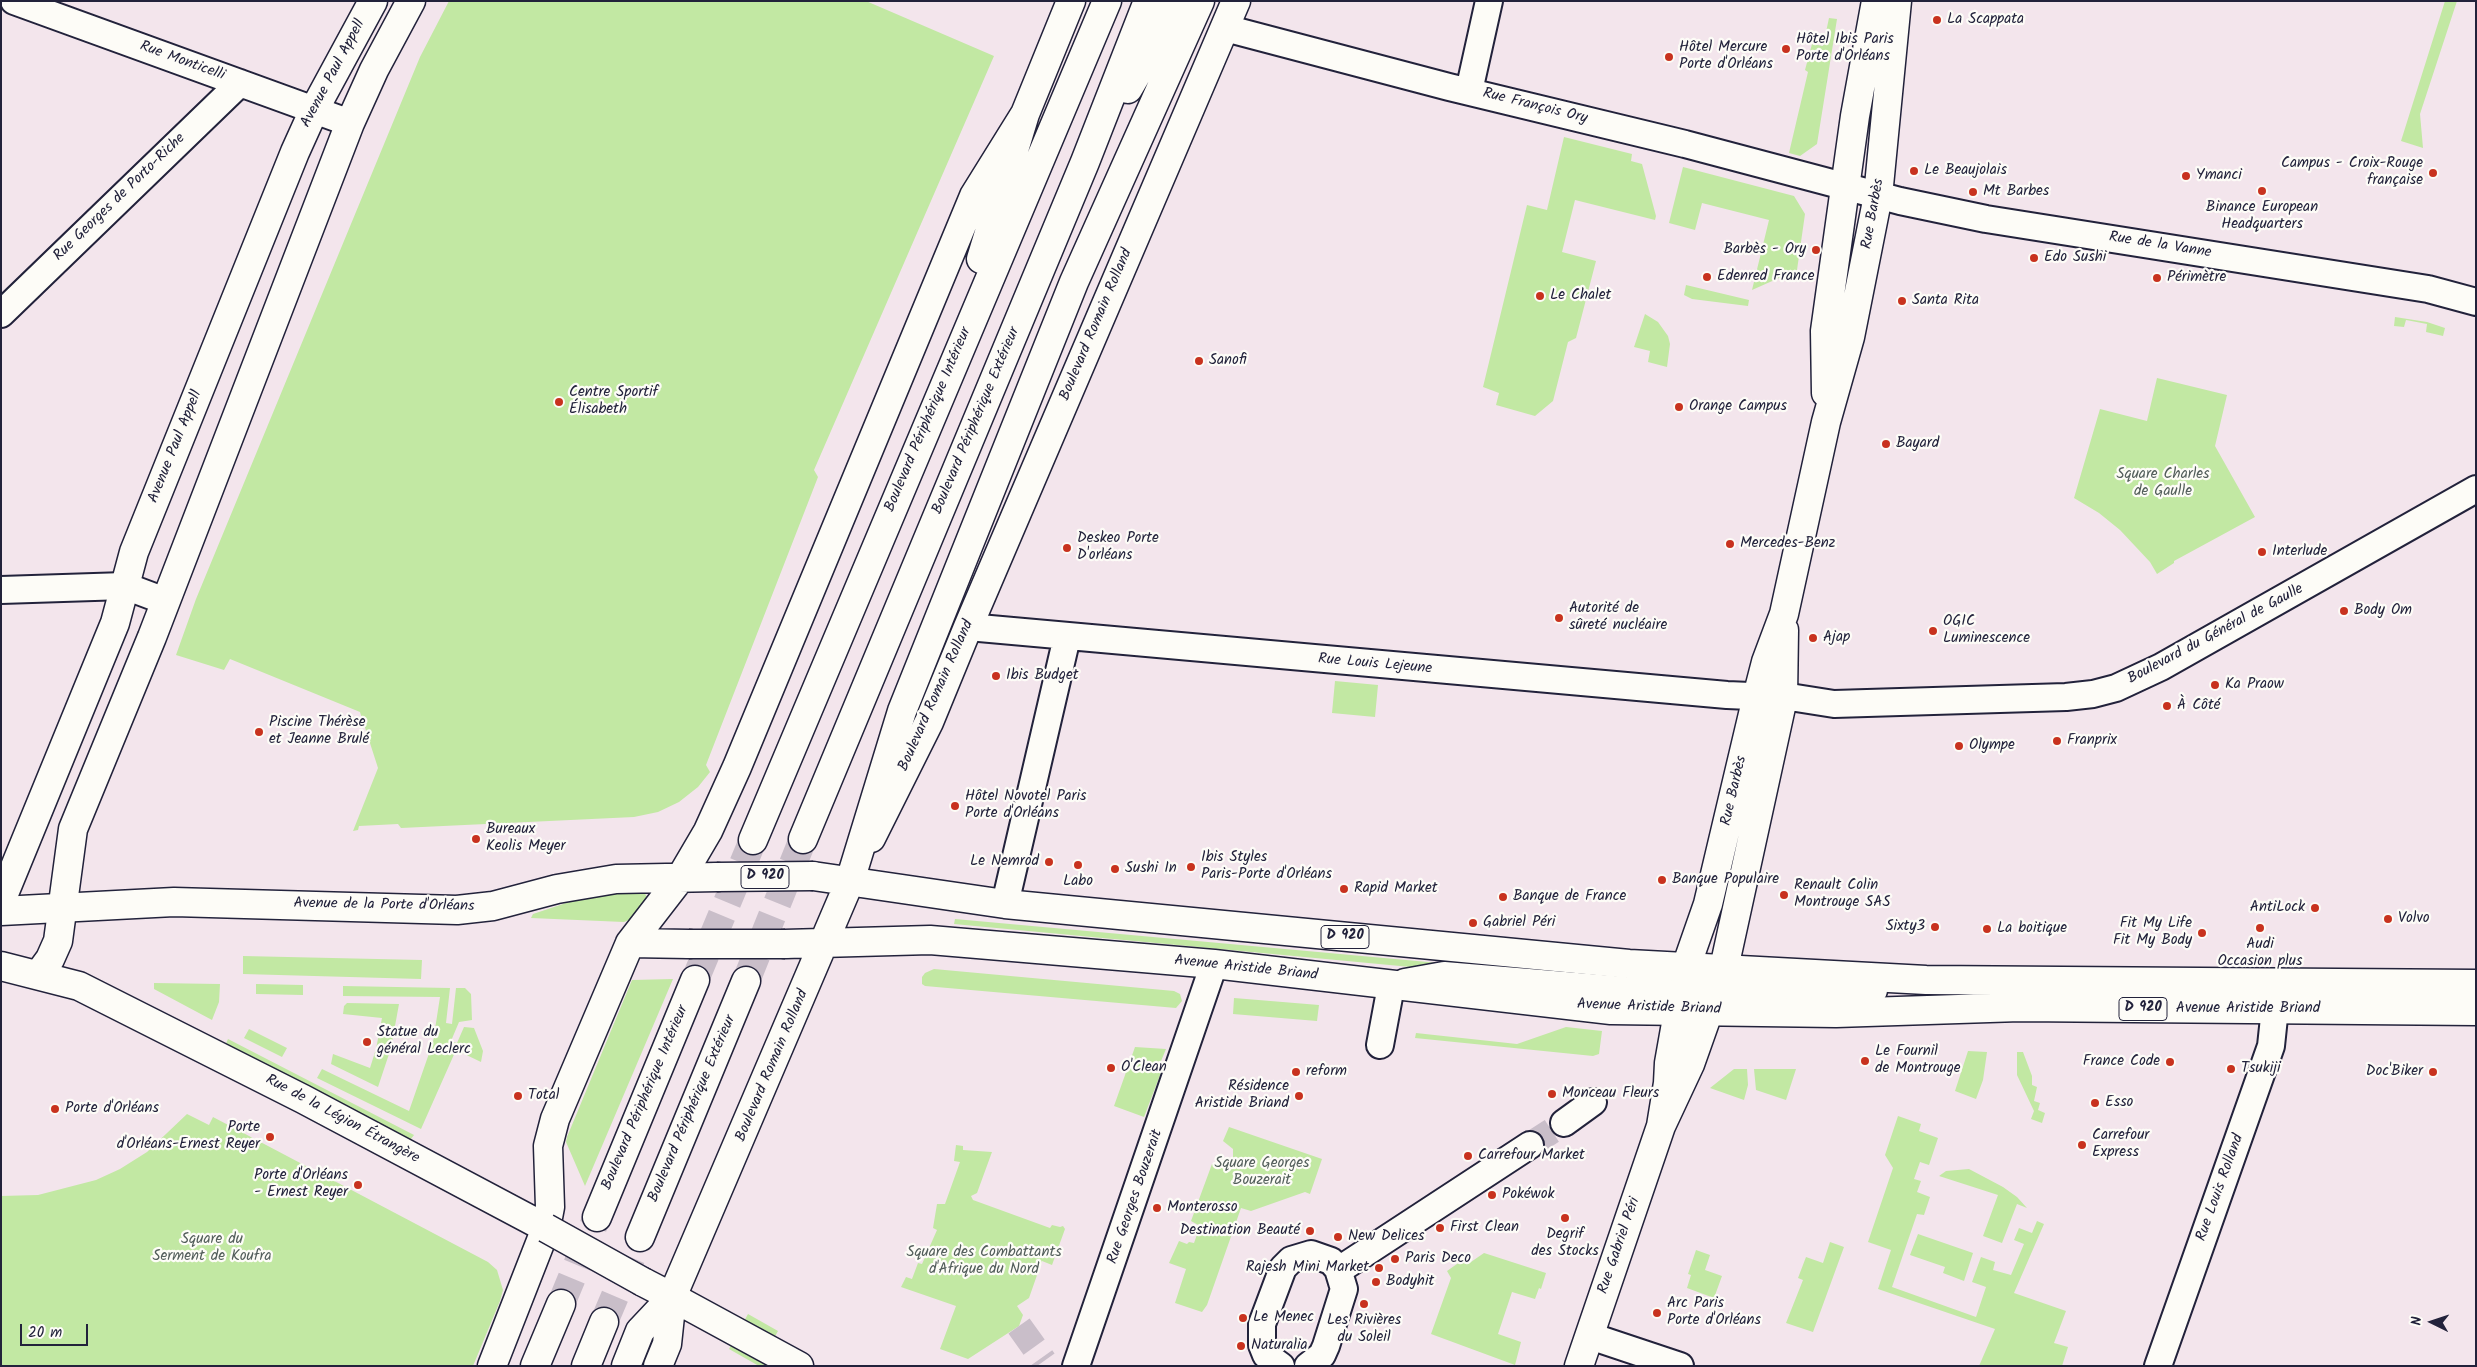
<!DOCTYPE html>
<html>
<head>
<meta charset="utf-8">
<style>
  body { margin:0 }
  #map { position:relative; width:2477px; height:1367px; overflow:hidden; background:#f3e5ec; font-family:Kalam,sans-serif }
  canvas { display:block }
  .frame { position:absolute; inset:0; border:2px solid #22223b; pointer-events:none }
  .north { position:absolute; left:2407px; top:1297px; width:50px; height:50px; -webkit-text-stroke:4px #fdfcf7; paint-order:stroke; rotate:274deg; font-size:14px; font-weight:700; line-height:20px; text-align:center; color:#22223b }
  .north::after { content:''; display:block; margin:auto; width:18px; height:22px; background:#22223b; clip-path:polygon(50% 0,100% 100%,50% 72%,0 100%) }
  .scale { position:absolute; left:20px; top:1324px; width:68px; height:22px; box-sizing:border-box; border:2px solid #22223b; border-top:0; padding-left:6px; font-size:15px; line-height:18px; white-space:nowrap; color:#22223b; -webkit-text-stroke:4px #fdfcf7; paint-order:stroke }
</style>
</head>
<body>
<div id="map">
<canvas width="2477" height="1367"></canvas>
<div class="frame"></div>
<div class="north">N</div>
<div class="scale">20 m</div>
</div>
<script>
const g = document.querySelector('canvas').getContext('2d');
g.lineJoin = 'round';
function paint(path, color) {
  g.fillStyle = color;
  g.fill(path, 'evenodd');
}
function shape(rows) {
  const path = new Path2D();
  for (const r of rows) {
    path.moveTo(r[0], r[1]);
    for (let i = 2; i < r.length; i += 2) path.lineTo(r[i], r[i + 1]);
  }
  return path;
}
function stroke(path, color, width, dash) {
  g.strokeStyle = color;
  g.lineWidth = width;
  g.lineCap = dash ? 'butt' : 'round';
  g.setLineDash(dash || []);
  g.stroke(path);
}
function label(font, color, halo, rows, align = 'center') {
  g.font = font + ' Kalam,sans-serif';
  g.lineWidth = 4.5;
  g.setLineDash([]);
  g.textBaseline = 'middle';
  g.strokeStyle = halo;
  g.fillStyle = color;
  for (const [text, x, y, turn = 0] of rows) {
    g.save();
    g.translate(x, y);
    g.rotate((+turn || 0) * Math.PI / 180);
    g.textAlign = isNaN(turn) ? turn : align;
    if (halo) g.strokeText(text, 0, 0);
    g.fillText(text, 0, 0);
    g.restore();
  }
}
const green = shape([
  [449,1,866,1,994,56,814,470,818,477,706,765,710,772,698,787,679,802,658,812,634,817,401,828,398,824,359,826,358,830,353,831,378,768,360,712,230,659,224,670,176,655,196,599,420,57],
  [2445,1,2457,1,2420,114,2423,148,2401,141],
  [1829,18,1837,19,1817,144,1800,156,1789,153,1808,72,1805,70,1812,44,1823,46],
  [1564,137,1632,154,1631,161,1642,164,1656,216,1655,220,1575,200,1562,252,1596,261,1576,338,1568,342,1553,401,1535,416,1496,405,1499,393,1483,387,1527,205,1547,210],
  [1683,167,1794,196,1805,214,1797,270,1752,290,1769,220,1702,203,1695,230,1669,223],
  [1686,285,1749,300,1748,306,1692,299,1684,295],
  [1645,314,1658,322,1668,336,1670,344,1667,367,1648,362,1650,351,1634,347],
  [2395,317,2427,322,2445,328,2443,336,2426,332,2427,324,2406,320,2404,327,2394,326],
  [2157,378,2227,395,2215,446,2255,517,2174,561,2174,563,2157,574,2150,562,2120,530,2099,513,2074,498,2100,409,2147,421],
  [1335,681,1378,685,1375,717,1332,713],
  [644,892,647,897,629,920,624,922,531,918,533,914,587,896],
  [955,919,1472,966,1485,974,954,924],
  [243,956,422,960,421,979,243,974],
  [934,969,1174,991,1180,994,1182,1001,1176,1008,925,986,922,984,922,977,925,973],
  [673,979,585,1186,566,1142,567,1137,632,980],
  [154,983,220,984,219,1002,212,1020,154,989],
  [256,984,303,985,303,995,256,994],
  [343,986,450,988,446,1023,452,1024,456,988,465,988,471,994,472,1020,459,1022,451,1041,457,1043,464,1027,474,1028,483,1051,481,1062,456,1050,421,1129,317,1078,322,1069,409,1111,433,1042,440,997,343,996],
  [1234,998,1319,1005,1317,1021,1233,1014],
  [347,1003,399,1004,391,1048,378,1087,331,1064,333,1054,370,1068,376,1049,382,1018,343,1014,344,1006],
  [1566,1027,1602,1031,1599,1054,1593,1056,1415,1038,1416,1033,1517,1044],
  [249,1029,287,1048,282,1057,244,1038],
  [228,1039,414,1135,408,1143,224,1048],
  [1135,1047,1166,1049,1159,1066,1162,1070,1144,1117,1114,1106],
  [1968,1051,1987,1052,1983,1080,1976,1099,1955,1091],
  [2017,1052,2023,1052,2032,1076,2032,1085,2037,1087,2034,1101,2040,1103,2038,1110,2045,1113,2042,1123,2031,1119,2034,1111,2017,1075],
  [1734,1069,1747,1069,1748,1085,1744,1100,1710,1088],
  [1754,1069,1796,1069,1786,1100,1756,1090],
  [187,1114,209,1125,213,1117,488,1262,497,1270,503,1290,500,1301,473,1366,1,1366,1,1196,38,1195,96,1180,120,1169,147,1152],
  [1898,1116,1921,1124,1919,1131,1938,1138,1929,1165,1920,1162,1914,1179,1921,1181,1917,1192,1930,1197,1924,1215,1917,1214,1892,1287,1976,1317,1986,1287,1972,1282,1981,1257,1995,1262,1993,1270,2011,1275,2024,1244,2014,1240,2019,1228,2032,1233,2037,1221,2044,1224,2014,1293,2066,1311,2054,1343,2068,1347,2062,1366,1979,1366,1995,1329,1878,1289,1891,1250,1868,1242,1893,1168,1885,1155],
  [1229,1127,1322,1159,1310,1194,1305,1192,1251,1211,1241,1208,1207,1305,1202,1312,1175,1303,1186,1269,1169,1263,1179,1241,1187,1244,1189,1242,1194,1243,1200,1226,1191,1221,1212,1164,1226,1169,1233,1159,1233,1149,1223,1141],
  [956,1145,963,1146,963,1150,992,1152,977,1193,971,1196,973,1200,1050,1228,1052,1225,1060,1227,1063,1226,1065,1229,1052,1265,1042,1261,1029,1298,1017,1306,1023,1315,1019,1326,968,1359,940,1349,956,1306,901,1287,906,1277,912,1279,918,1263,922,1264,937,1230,933,1228,937,1204,945,1204,960,1162,954,1161],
  [1969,1169,2003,1187,2017,1197,2027,1208,2017,1204,2002,1243,1983,1236,1998,1195,1939,1176,1946,1171],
  [1918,1234,1973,1253,1964,1281,1943,1273,1945,1267,1910,1255],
  [1830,1242,1844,1247,1813,1332,1786,1323,1803,1280,1798,1278,1806,1257,1823,1263],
  [1696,1250,1710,1255,1705,1270,1722,1276,1714,1298,1687,1288,1691,1275,1688,1274],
  [1484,1253,1546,1273,1541,1289,1539,1288,1535,1299,1512,1292,1498,1334,1521,1342,1515,1365,1431,1334,1451,1278,1447,1271,1464,1259,1468,1264],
  [748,1314,778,1331,772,1342,742,1325],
  [735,1338,785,1366,759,1366,729,1349]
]);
const streetTunnel = shape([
  [1530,1145,1564,1123],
  [1019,1326,1044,1361]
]);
const highwayTunnel = shape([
  [695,980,753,840],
  [746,981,803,839],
  [561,1304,597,1217],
  [604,1322,640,1237]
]);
const street = shape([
  [14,1,350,123],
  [1225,28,1449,87,1685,144,1900,201,1986,219,2428,289,2476,302],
  [1469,91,1489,1],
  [1,314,240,83],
  [1,590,125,586,165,601],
  [968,627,1727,695,1796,698,1834,704,2066,697,2093,694,2116,688,2161,667,2476,489],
  [1005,904,1067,637],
  [1380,1045,1391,986],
  [1564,1123,1593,1102],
  [1339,1270,1530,1145],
  [1590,1336,1680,1366],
  [1076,1366,1214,964],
  [1281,1366,1266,1355,1262,1345,1262,1324,1283,1268,1291,1260,1311,1254,1331,1261,1338,1269,1344,1289,1326,1346,1322,1355,1308,1366],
  [2158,1366,2271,1046,2275,1008]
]);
const secondary = shape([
  [1826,393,1825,331,1855,116,1876,1],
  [871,838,929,722,968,627,1236,1],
  [1,901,115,623,134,552,295,152,314,110,373,1],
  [39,974,50,959,58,941,73,829,152,637,350,123,374,70,411,1],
  [1405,983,1444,976,1636,992,1680,991,1696,983],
  [1704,996,1717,988,1733,986,1873,990],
  [1661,1126,1668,1083,1669,1063,1686,967,1708,904,1757,697,1766,662,1784,614,1826,422,1850,337,1878,196,1897,1],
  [658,1366,667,1344,672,1297,799,1366],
  [1579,1366,1661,1126,1690,1064,1724,968,1783,698,1784,630]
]);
const primary = shape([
  [813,876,1005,904,1629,964,1926,980,2476,984],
  [1,911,174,902,457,910,493,906,557,889,616,879,717,877],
  [630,943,689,944],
  [785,944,930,940,1214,964,1611,1010,1836,1013,2020,1007,2476,1011],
  [1,966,79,986,303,1099,546,1228,550,1207,548,1146,555,1119,630,943,681,877],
  [643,1282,672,1297,850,881]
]);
const highway = shape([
  [1128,89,1148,55,1173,1],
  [981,259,1025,114,1071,1],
  [803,839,1085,162,1148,1],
  [753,840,1107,1],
  [681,877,708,831,737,767,974,196,1025,114],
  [850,881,902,711,1074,282,1200,1],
  [597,1217,695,980],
  [640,1237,746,981],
  [492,1366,546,1228],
  [535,1366,561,1304],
  [586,1366,604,1322],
  [626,1366,640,1331,672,1297]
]);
const primaryBridge = shape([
  [717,877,813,876],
  [689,944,785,944],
  [546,1228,643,1282]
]);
const markers = [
  [1937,20,5,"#c8321e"],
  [1786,49,5,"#c8321e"],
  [1669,57,5,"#c8321e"],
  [1914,171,5,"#c8321e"],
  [2433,173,5,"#c8321e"],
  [2186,176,5,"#c8321e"],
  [2262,191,5,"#c8321e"],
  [1973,192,5,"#c8321e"],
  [1816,250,5,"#c8321e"],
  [2034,258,5,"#c8321e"],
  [1707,277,5,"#c8321e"],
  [2157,278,5,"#c8321e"],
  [1540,296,5,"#c8321e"],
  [1902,301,5,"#c8321e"],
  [1199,361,5,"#c8321e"],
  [559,402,5,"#c8321e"],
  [1679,407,5,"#c8321e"],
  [1886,444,5,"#c8321e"],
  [1730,544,5,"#c8321e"],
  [1067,548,5,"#c8321e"],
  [2262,552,5,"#c8321e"],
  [2344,611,5,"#c8321e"],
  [1559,618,5,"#c8321e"],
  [1933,631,5,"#c8321e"],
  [1813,638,5,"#c8321e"],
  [996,676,5,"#c8321e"],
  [2215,685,5,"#c8321e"],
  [2167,706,5,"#c8321e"],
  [259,732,5,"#c8321e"],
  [2057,741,5,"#c8321e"],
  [1959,746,5,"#c8321e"],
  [955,806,5,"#c8321e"],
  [476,839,5,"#c8321e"],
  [1049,862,5,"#c8321e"],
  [1078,865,5,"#c8321e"],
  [1191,867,5,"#c8321e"],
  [1115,869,5,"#c8321e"],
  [1662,880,5,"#c8321e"],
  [1344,889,5,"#c8321e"],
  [1784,895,5,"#c8321e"],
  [1503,897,5,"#c8321e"],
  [2315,908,5,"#c8321e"],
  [2388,919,5,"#c8321e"],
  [1473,923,5,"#c8321e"],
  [1935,927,5,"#c8321e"],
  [2260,928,5,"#c8321e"],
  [1987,929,5,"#c8321e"],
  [2202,933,5,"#c8321e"],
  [367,1042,5,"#c8321e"],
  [1865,1061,5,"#c8321e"],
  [2170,1062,5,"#c8321e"],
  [1111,1068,5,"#c8321e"],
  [2231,1069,5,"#c8321e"],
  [1296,1072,5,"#c8321e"],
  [2433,1072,5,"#c8321e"],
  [1552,1094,5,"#c8321e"],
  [518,1096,5,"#c8321e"],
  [1299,1096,5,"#c8321e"],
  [2095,1103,5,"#c8321e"],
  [55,1109,5,"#c8321e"],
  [270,1137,5,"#c8321e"],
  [2082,1145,5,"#c8321e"],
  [1468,1156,5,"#c8321e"],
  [358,1185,5,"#c8321e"],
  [1492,1195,5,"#c8321e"],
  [1157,1208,5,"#c8321e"],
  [1565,1218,5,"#c8321e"],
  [1440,1228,5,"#c8321e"],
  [1310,1231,5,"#c8321e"],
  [1338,1237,5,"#c8321e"],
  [1395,1259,5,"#c8321e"],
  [1379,1268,5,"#c8321e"],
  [1376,1282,5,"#c8321e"],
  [1364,1304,5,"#c8321e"],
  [1657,1313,5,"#c8321e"],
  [1243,1318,5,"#c8321e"],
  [1241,1346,5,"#c8321e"]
];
const shields = [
  [765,877,48],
  [1345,937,48],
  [2143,1009,48]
];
const shieldNames = [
  ["D 920",765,877],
  ["D 920",1345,937],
  ["D 920",2143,1009]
];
const poiNames = [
  ["La Scappata",1947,20],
  ["Hôtel Ibis Paris",1796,40],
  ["Porte d'Orléans",1796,57],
  ["Hôtel Mercure",1679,48],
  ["Porte d'Orléans",1679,65],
  ["Campus - Croix-Rouge",2423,164,"right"],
  ["française",2423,181,"right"],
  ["Le Beaujolais",1924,171],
  ["Ymanci",2196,176],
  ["Mt Barbes",1983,192],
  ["Binance European",2262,208,"center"],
  ["Headquarters",2262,225,"center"],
  ["Barbès - Ory",1806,250,"right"],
  ["Edo Sushi",2044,258],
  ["Edenred France",1717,277],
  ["Périmètre",2167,278],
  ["Le Chalet",1550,296],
  ["Santa Rita",1912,301],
  ["Sanofi",1209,361],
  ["Centre Sportif",569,393],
  ["Élisabeth",569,410],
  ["Orange Campus",1689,407],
  ["Bayard",1896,444],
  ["Deskeo Porte",1077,539],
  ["D'orléans",1077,556],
  ["Mercedes-Benz",1740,544],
  ["Interlude",2272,552],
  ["Autorité de",1569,609],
  ["sûreté nucléaire",1569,626],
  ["Body Om",2354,611],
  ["OGIC",1943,622],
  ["Luminescence",1943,639],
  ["Ajap",1823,638],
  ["Ibis Budget",1006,676],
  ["Ka Praow",2225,685],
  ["À Côté",2177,706],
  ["Piscine Thérèse",269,723],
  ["et Jeanne Brulé",269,740],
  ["Franprix",2067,741],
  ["Olympe",1969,746],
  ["Hôtel Novotel Paris",965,797],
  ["Porte d'Orléans",965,814],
  ["Bureaux",486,830],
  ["Keolis Meyer",486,847],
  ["Ibis Styles",1201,858],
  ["Paris-Porte d'Orléans",1201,875],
  ["Le Nemrod",1039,862,"right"],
  ["Sushi In",1125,869],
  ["Banque Populaire",1672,880],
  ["Labo",1078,882,"center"],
  ["Renault Colin",1794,886],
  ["Montrouge SAS",1794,903],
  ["Rapid Market",1354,889],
  ["Banque de France",1513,897],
  ["AntiLock",2305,908,"right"],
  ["Volvo",2398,919],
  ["Gabriel Péri",1483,923],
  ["Fit My Life",2192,924,"right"],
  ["Fit My Body",2192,941,"right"],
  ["Sixty3",1925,927,"right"],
  ["La boitique",1997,929],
  ["Audi",2260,945,"center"],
  ["Occasion plus",2260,962,"center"],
  ["Statue du",377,1033],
  ["général Leclerc",377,1050],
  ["Le Fournil",1875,1052],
  ["de Montrouge",1875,1069],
  ["France Code",2160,1062,"right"],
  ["O'Clean",1121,1068],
  ["Tsukiji",2241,1069],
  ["reform",1306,1072],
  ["Doc'Biker",2423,1072,"right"],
  ["Résidence",1289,1087,"right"],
  ["Aristide Briand",1289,1104,"right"],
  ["Monceau Fleurs",1562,1094],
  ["Total",528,1096],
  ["Esso",2105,1103],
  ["Porte d'Orléans",65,1109],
  ["Porte",260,1128,"right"],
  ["d'Orléans-Ernest Reyer",260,1145,"right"],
  ["Carrefour",2092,1136],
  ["Express",2092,1153],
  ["Carrefour Market",1478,1156],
  ["Porte d'Orléans",348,1176,"right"],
  ["- Ernest Reyer",348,1193,"right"],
  ["Pokéwok",1502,1195],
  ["Monterosso",1167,1208],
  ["First Clean",1450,1228],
  ["Destination Beauté",1300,1231,"right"],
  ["Degrif",1565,1235,"center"],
  ["des Stocks",1565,1252,"center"],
  ["New Delices",1348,1237],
  ["Paris Deco",1405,1259],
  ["Rajesh Mini Market",1369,1268,"right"],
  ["Bodyhit",1386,1282],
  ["Arc Paris",1667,1304],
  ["Porte d'Orléans",1667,1321],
  ["Le Menec",1253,1318],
  ["Les Rivières",1364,1321,"center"],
  ["du Soleil",1364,1338,"center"],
  ["Naturalia",1251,1346]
];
const streetNames = [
  ["Rue Monticelli",182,62,20],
  ["Avenue Paul Appell",334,74,-62],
  ["Rue François Ory",1535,107,14],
  ["Rue Georges de Porto-Riche",120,198,-44],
  ["Rue Barbès",1874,214,-80],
  ["Rue de la Vanne",2160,246,9],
  ["Boulevard Romain Rolland",1097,325,-67],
  ["Boulevard Périphérique Intérieur",929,420,-67],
  ["Boulevard Périphérique Extérieur",977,421,-67],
  ["Avenue Paul Appell",176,447,-68],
  ["Boulevard du Général de Gaulle",2216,635,-28],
  ["Rue Louis Lejeune",1375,665,5],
  ["Boulevard Romain Rolland",937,696,-66],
  ["Rue Barbès",1735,791,-77],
  ["Avenue de la Porte d'Orléans",384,906,1],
  ["Avenue Aristide Briand",1246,969,6],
  ["Avenue Aristide Briand",1649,1008,2],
  ["Avenue Aristide Briand",2248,1009],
  ["Boulevard Romain Rolland",773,1066,-67],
  ["Boulevard Périphérique Intérieur",646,1098,-67],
  ["Boulevard Périphérique Extérieur",693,1109,-67],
  ["Rue de la Légion Étrangère",342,1120,28],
  ["Rue Louis Rolland",2221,1188,-70],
  ["Rue Georges Bouzerait",1136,1197,-71],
  ["Rue Gabriel Péri",1620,1246,-71]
];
const parkNames = [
  ["Square Charles",2163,475],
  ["de Gaulle",2163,492],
  ["Square Georges",1262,1164],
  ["Bouzerait",1262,1181],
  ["Square du",212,1240],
  ["Serment de Koufra",212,1257],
  ["Square des Combattants",984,1253],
  ["d'Afrique du Nord",984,1270]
];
paint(green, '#c2e8a3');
stroke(streetTunnel, '#c9bec9', 26, [26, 13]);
stroke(highwayTunnel, '#c9bec9', 28, [28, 14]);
stroke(street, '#22223b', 30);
stroke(secondary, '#22223b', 31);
stroke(primary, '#22223b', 31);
stroke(highway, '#22223b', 31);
stroke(street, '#fdfcf7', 26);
stroke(secondary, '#fdfcf7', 28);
stroke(primary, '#fdfcf7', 28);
stroke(highway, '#fdfcf7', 28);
stroke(primaryBridge, '#22223b', 31, []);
stroke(primaryBridge, '#fdfcf7', 28);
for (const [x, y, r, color] of markers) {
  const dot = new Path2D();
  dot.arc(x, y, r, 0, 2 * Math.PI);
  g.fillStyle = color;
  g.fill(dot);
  stroke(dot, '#fdfcf7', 2);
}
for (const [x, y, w] of shields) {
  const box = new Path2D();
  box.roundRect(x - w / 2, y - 11.5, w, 23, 4);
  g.fillStyle = '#fdfcf7';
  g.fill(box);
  stroke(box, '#22223b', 1);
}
label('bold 14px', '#22223b', null, shieldNames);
label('15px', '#22223b', '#fdfcf7', poiNames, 'left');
label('15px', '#22223b', '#fdfcf7', streetNames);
label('15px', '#525d5a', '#fdfcf7', parkNames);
</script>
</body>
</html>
